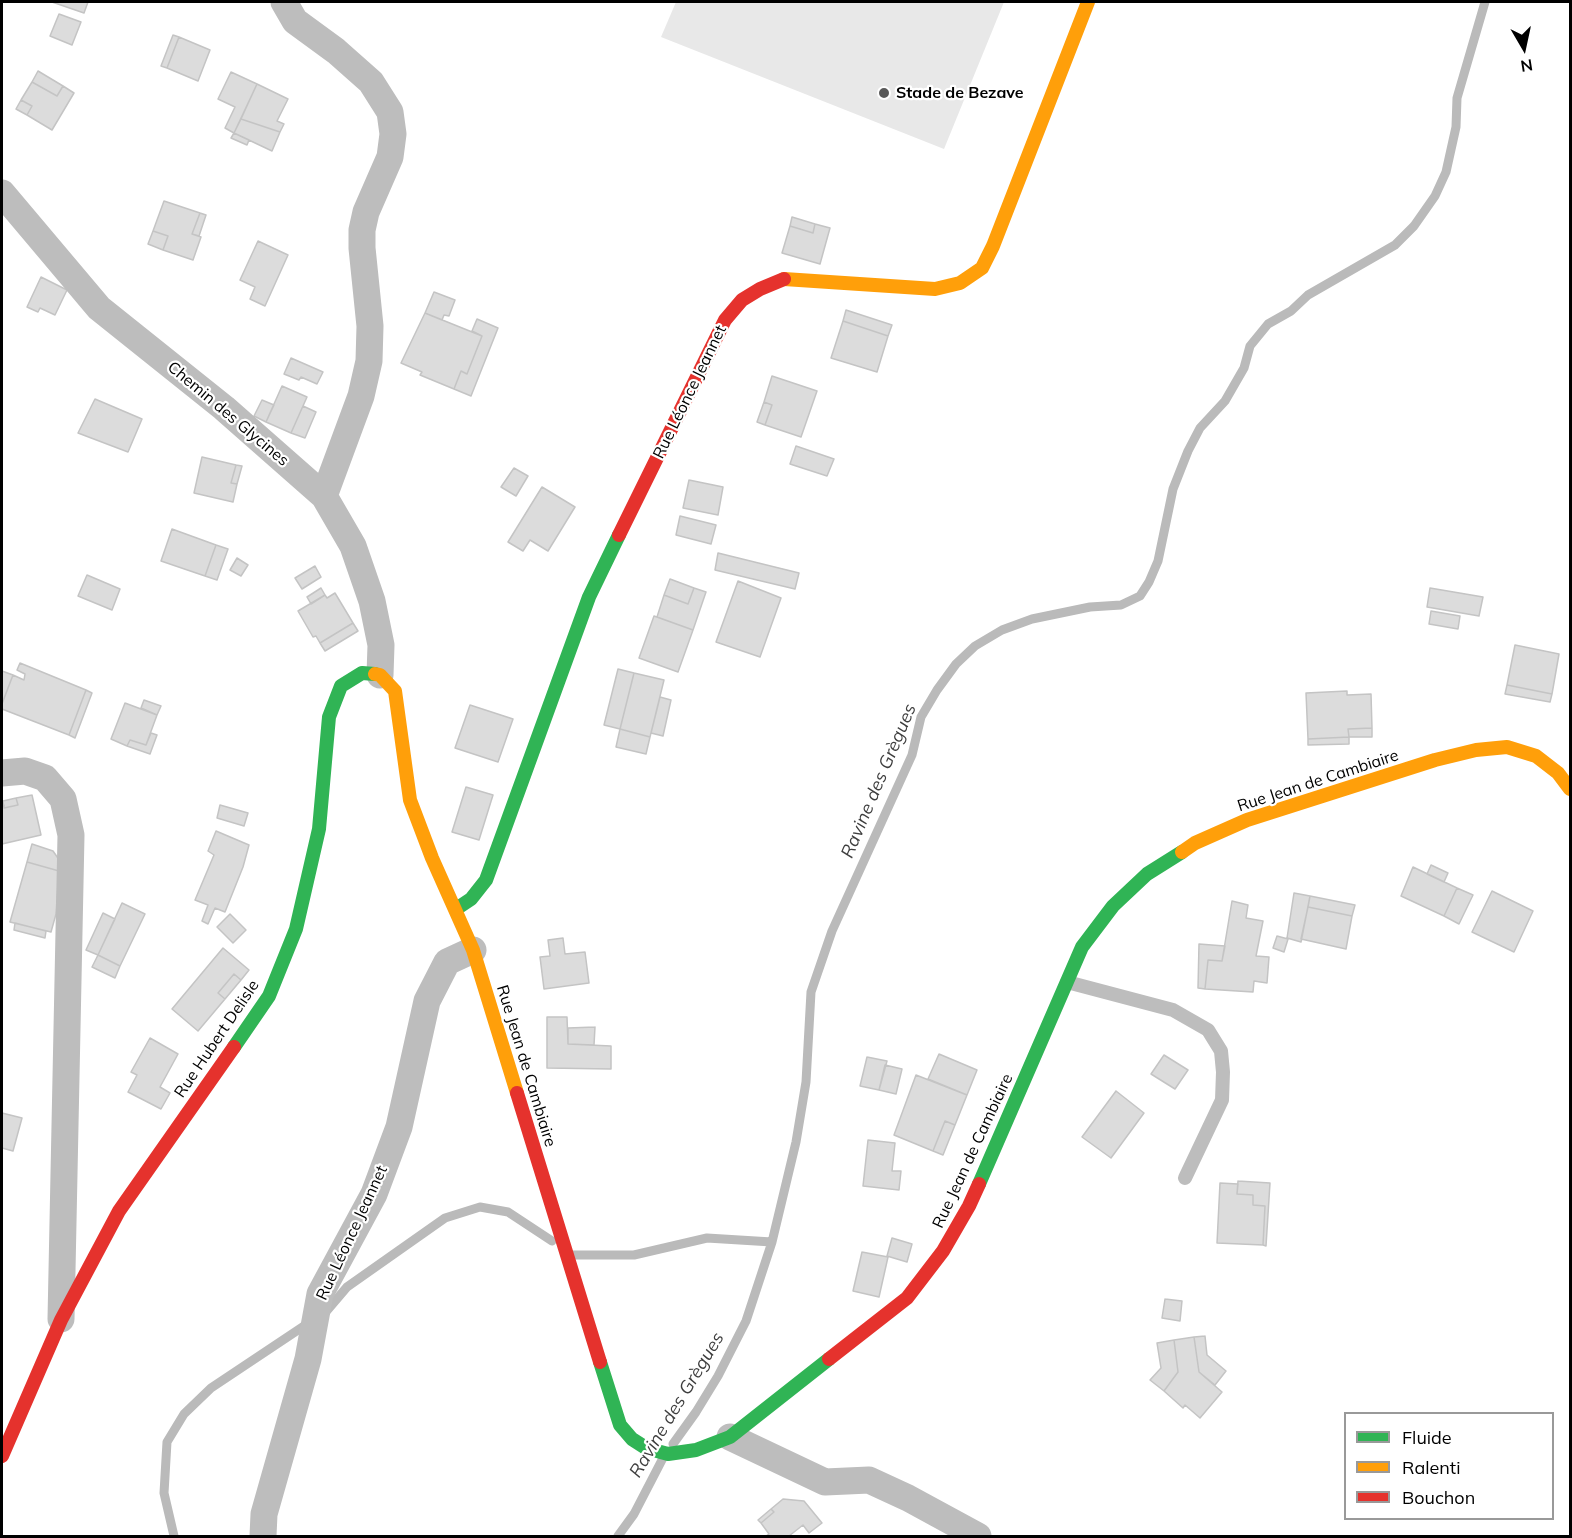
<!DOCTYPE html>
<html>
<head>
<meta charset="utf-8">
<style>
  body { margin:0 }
  #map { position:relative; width:1572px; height:1538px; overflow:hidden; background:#fff; font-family:Mulish,sans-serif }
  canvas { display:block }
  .frame { position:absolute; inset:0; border:3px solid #000; pointer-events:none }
  .legend { position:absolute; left:1344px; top:1412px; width:210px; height:108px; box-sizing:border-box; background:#fff; border:2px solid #999; margin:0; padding:8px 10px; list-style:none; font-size:18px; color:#000 }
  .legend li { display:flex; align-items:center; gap:12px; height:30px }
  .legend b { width:30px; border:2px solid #999 }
  .north { position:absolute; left:1494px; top:18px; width:60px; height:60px; -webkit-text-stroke:4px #fff; paint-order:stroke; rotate:171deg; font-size:16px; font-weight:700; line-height:24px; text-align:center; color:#000 }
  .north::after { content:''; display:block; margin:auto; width:21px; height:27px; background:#000; clip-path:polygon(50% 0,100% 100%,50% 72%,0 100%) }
</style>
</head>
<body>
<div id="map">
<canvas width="1572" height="1538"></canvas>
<div class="frame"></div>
<ul class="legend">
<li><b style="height:8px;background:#30b455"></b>Fluide</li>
<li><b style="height:8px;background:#ff9f0a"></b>Ralenti</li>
<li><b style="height:8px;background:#e5322d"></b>Bouchon</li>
</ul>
<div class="north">N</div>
</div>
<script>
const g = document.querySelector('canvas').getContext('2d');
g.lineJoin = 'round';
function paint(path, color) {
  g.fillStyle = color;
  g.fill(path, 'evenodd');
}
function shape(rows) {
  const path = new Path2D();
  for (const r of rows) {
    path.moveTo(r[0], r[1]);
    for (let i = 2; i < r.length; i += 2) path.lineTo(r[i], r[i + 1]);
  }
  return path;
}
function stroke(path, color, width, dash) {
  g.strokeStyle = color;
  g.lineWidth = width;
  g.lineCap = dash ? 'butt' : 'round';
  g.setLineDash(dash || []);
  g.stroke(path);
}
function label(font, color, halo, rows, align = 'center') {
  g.font = font + ' Mulish,sans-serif';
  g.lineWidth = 4.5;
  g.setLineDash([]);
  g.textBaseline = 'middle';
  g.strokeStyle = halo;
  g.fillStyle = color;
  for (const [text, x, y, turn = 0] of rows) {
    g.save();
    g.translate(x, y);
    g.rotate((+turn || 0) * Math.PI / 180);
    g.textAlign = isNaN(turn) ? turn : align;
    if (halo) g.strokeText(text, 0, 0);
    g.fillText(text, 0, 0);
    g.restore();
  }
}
const green = shape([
  [676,2,1004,2,944,149,661,37]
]);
const stream = shape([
  [573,1255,634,1255,707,1238,772,1242],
  [324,1314,347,1287,445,1218,480,1207,508,1212,552,1241],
  [673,1444,696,1412,718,1376,746,1321,772,1242,796,1142,806,1082,811,992,832,931,912,755,921,717,937,690,956,664,975,646,1002,630,1032,619,1090,607,1121,605,1140,596,1149,582,1158,561,1173,489,1188,451,1200,428,1225,401,1244,368,1250,346,1268,324,1291,311,1308,295,1395,245,1414,226,1435,196,1446,172,1456,127,1457,98,1485,2],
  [174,1536,164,1493,167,1442,184,1414,211,1388,304,1326],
  [618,1536,634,1514,663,1458]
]);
const building = shape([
  [52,2,88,2,84,13,52,2],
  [59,14,81,22,72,45,50,36,59,14],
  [173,35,179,37,167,68,161,66,173,35],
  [179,37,210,50,198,81,167,68,179,37],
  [38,71,63,86,57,96,32,82,38,71],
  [231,72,257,84,234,133,225,128,235,107,218,99,231,72],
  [32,82,57,96,63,86,74,93,52,130,27,115,32,106,21,100,32,82],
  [257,84,288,99,277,121,284,124,280,132,241,119,257,84],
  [21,100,32,106,27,115,16,109,21,100],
  [241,119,280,132,272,151,234,133,241,119],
  [234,133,249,140,247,145,231,138,234,133],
  [164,201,200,213,192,234,201,237,193,260,163,250,168,236,153,231,164,201],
  [200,213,206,215,199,236,192,234,200,213],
  [792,217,815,224,813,233,790,226,792,217],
  [815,224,830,228,820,264,782,253,790,226,813,233,815,224],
  [153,231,168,236,163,250,148,244,153,231],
  [258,241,288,255,265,306,250,299,255,287,240,280,258,241],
  [41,277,67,290,55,315,40,308,38,312,27,307,41,277],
  [434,292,455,300,449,316,444,315,442,320,425,313,434,292],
  [846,310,892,325,888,336,843,321,846,310],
  [425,313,482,336,467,374,461,371,454,389,420,375,422,372,401,363,425,313],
  [477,319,498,328,471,396,454,389,461,371,467,374,482,336,472,331,477,319],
  [843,321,888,336,877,372,831,358,843,321],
  [291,358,323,372,317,384,301,377,299,380,284,374,291,358],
  [772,376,817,391,801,437,765,425,772,405,764,402,772,376],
  [282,386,307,397,291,433,266,422,282,386],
  [95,399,142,419,128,452,78,433,95,399],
  [262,400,274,405,266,422,254,416,262,400],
  [764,402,772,405,765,425,757,422,764,402],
  [303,406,316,412,305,438,291,433,303,406],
  [796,446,834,459,827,476,790,464,796,446],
  [202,457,236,465,231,483,237,484,233,502,194,493,202,457],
  [236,465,242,466,237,484,231,483,236,465],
  [514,468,528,476,516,496,501,487,514,468],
  [689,480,723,487,718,515,683,508,689,480],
  [542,487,575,507,548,551,530,540,523,551,508,542,542,487],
  [680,516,716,525,711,544,676,535,680,516],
  [172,529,216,545,205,576,161,561,172,529],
  [216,545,228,549,217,580,205,576,216,545],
  [718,553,799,573,795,589,715,570,718,553],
  [237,558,248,565,241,576,230,570,237,558],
  [315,566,321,577,302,589,295,578,315,566],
  [87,575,120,589,112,610,78,596,87,575],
  [670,579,694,588,688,604,664,595,670,579],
  [738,581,781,598,760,657,716,642,738,581],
  [321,588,325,595,311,604,307,597,321,588],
  [694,588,706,592,693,630,657,617,664,595,688,604,694,588],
  [1430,588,1483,597,1479,616,1427,607,1430,588],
  [335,593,353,623,320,643,316,636,313,637,298,611,325,595,327,598,335,593],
  [1431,611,1460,616,1458,629,1429,624,1431,611],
  [654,616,693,630,678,672,639,658,654,616],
  [353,623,358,631,325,651,320,643,353,623],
  [1515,645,1559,654,1552,694,1507,685,1515,645],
  [20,663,86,690,69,735,2,709,2,704,13,675,24,680,25,674,17,670,20,663],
  [618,669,634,673,620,729,604,725,618,669],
  [2,671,13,675,3,701,2,700,2,671],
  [634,673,664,680,650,737,620,729,634,673],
  [1507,685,1552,694,1550,702,1505,694,1507,685],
  [86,690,92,693,75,738,69,735,86,690],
  [1347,691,1347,695,1371,694,1372,728,1348,729,1349,737,1308,739,1306,693,1347,691],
  [660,697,671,700,663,736,651,733,660,697],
  [144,700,161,706,157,715,141,708,144,700],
  [125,703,157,715,146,745,130,740,127,746,111,739,125,703],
  [470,705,513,719,498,762,455,748,470,705],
  [1372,728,1372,737,1349,737,1348,729,1372,728],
  [620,729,650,737,646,754,616,747,620,729],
  [151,733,157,735,150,754,127,746,130,740,146,745,151,733],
  [1349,737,1349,744,1308,745,1308,739,1349,737],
  [466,787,493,795,479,840,452,832,466,787],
  [32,795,41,835,2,844,2,806,4,805,4,808,18,805,16,798,32,795],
  [16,798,18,805,4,808,3,801,16,798],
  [220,805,248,813,244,826,217,818,220,805],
  [216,831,249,845,243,867,225,912,215,908,208,924,202,921,208,905,195,900,214,855,208,851,216,831],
  [32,844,53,851,60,861,59,871,27,862,32,844],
  [27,862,59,871,56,914,51,932,10,922,27,862],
  [1431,865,1448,873,1444,882,1427,874,1431,865],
  [1413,867,1457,888,1444,916,1401,896,1413,867],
  [1457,888,1473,895,1459,924,1444,916,1457,888],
  [1492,891,1533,911,1514,952,1472,932,1492,891],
  [1294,893,1310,896,1301,942,1287,938,1294,893],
  [1310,896,1355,905,1352,916,1308,907,1310,896],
  [1232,901,1248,905,1246,918,1263,921,1256,956,1269,957,1267,983,1254,981,1253,992,1205,989,1208,960,1222,961,1232,901],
  [122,903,145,914,120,966,98,955,122,903],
  [1308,907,1352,916,1346,949,1301,939,1308,907],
  [103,913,115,919,98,955,86,950,103,913],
  [230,914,246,930,233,943,217,927,230,914],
  [15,923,46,931,45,938,14,930,15,923],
  [1277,936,1288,939,1284,952,1273,948,1277,936],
  [563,938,565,954,585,952,589,983,544,989,540,957,550,956,548,940,563,938],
  [1199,944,1225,946,1222,961,1208,960,1205,989,1198,988,1199,944],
  [223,948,249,970,241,980,234,974,218,993,225,999,198,1031,172,1009,223,948],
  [98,955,120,966,115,978,92,967,98,955],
  [234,974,241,980,225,999,218,993,234,974],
  [547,1017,567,1017,568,1044,611,1046,611,1069,547,1068,547,1017],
  [595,1027,594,1045,568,1044,568,1028,595,1027],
  [150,1038,178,1054,160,1087,170,1093,161,1109,128,1092,137,1075,131,1072,150,1038],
  [939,1054,977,1070,967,1095,928,1079,939,1054],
  [1164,1055,1188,1070,1175,1089,1151,1074,1164,1055],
  [867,1057,887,1061,879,1090,860,1086,867,1057],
  [885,1065,902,1069,896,1094,879,1090,885,1065],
  [916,1075,967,1095,955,1125,945,1121,933,1151,894,1135,916,1075],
  [1116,1091,1144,1113,1111,1158,1082,1137,1116,1091],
  [2,1113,22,1118,13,1151,2,1148,2,1113],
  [945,1121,955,1125,943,1155,933,1151,945,1121],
  [868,1140,895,1143,892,1171,901,1171,899,1190,863,1186,868,1140],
  [1238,1181,1270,1183,1266,1246,1263,1245,1265,1206,1253,1205,1253,1195,1237,1194,1238,1181],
  [1220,1183,1238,1184,1237,1194,1253,1195,1253,1205,1265,1206,1263,1245,1217,1243,1220,1183],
  [892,1238,912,1244,907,1262,887,1256,892,1238],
  [862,1252,888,1257,879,1297,853,1291,862,1252],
  [1165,1299,1182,1301,1180,1321,1162,1318,1165,1299],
  [1205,1336,1207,1355,1226,1371,1215,1385,1199,1372,1194,1337,1205,1336],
  [1194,1337,1199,1372,1222,1392,1200,1418,1185,1405,1183,1408,1164,1391,1178,1372,1174,1340,1194,1337],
  [1174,1340,1178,1372,1164,1391,1150,1380,1161,1368,1157,1343,1174,1340],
  [783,1499,804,1501,822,1523,809,1533,803,1525,789,1536,766,1536,769,1534,761,1523,774,1512,771,1509,783,1499],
  [771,1509,774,1512,761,1523,758,1520,771,1509]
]);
const lane = shape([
  [1067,982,1173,1010,1208,1030,1221,1051,1223,1072,1222,1100,1185,1178]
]);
const street = shape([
  [284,2,295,21,336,51,371,82,390,112,393,134,390,157,366,212,362,230,362,248,370,326,369,361,361,396,324,496],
  [2,193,99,308,224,408,324,496,353,546,372,601,381,645,380,675],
  [2,773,25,771,45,778,63,799,71,835,61,1319],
  [730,1437,825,1482,869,1480,908,1498,978,1536],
  [263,1536,264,1514,308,1359,320,1294,374,1194,399,1127,427,1001,447,962,473,950]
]);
const fast = shape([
  [456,909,471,899,486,880,589,597,619,535],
  [234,1047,269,996,296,929,319,829,329,717,341,686,362,673,375,674],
  [979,1184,1082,947,1113,906,1147,874,1182,852],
  [600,1362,620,1425,632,1439,646,1448,668,1454,696,1450,730,1437,829,1359]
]);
const slow = shape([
  [784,279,935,289,960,283,982,268,993,246,1088,2],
  [375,674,380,675,395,691,410,800,432,858,473,950,517,1093],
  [1182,852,1195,843,1247,820,1435,760,1476,750,1507,747,1536,756,1558,773,1570,789]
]);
const jam = shape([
  [619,535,725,320,742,300,760,289,784,279],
  [517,1093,600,1362],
  [829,1359,907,1298,943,1251,969,1206,979,1184],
  [2,1456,61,1320,119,1211,234,1047]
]);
const markers = [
  [884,93,6,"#595959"]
];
const poiNames = [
  ["Stade de Bezave",896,93]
];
const streetNames = [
  ["Rue Léonce Jeannet",690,392,-64],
  ["Chemin des Glycines",228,414,40],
  ["Rue Jean de Cambiaire",1318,781,-18],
  ["Rue Hubert Delisle",217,1039,-56],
  ["Rue Jean de Cambiaire",526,1066,73],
  ["Rue Jean de Cambiaire",973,1151,-65],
  ["Rue Léonce Jeannet",352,1233,-65]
];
const waterNames = [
  ["Ravine des Grègues",879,781,-67],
  ["Ravine des Grègues",677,1405,-59]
];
paint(green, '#e8e8e8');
stroke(stream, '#bababa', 9);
paint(building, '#dcdcdc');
stroke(building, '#c4c4c4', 1.5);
stroke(lane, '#bdbdbd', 14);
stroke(street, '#bdbdbd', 27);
stroke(fast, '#30b455', 14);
stroke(slow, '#ff9f0a', 14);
stroke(jam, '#e5322d', 14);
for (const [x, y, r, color] of markers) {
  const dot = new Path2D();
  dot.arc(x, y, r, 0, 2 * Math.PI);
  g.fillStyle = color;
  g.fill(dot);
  stroke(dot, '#fff', 2);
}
label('bold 16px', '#000', '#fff', poiNames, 'left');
label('16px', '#000', '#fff', streetNames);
label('italic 18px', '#3e3e3e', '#fff', waterNames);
</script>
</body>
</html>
